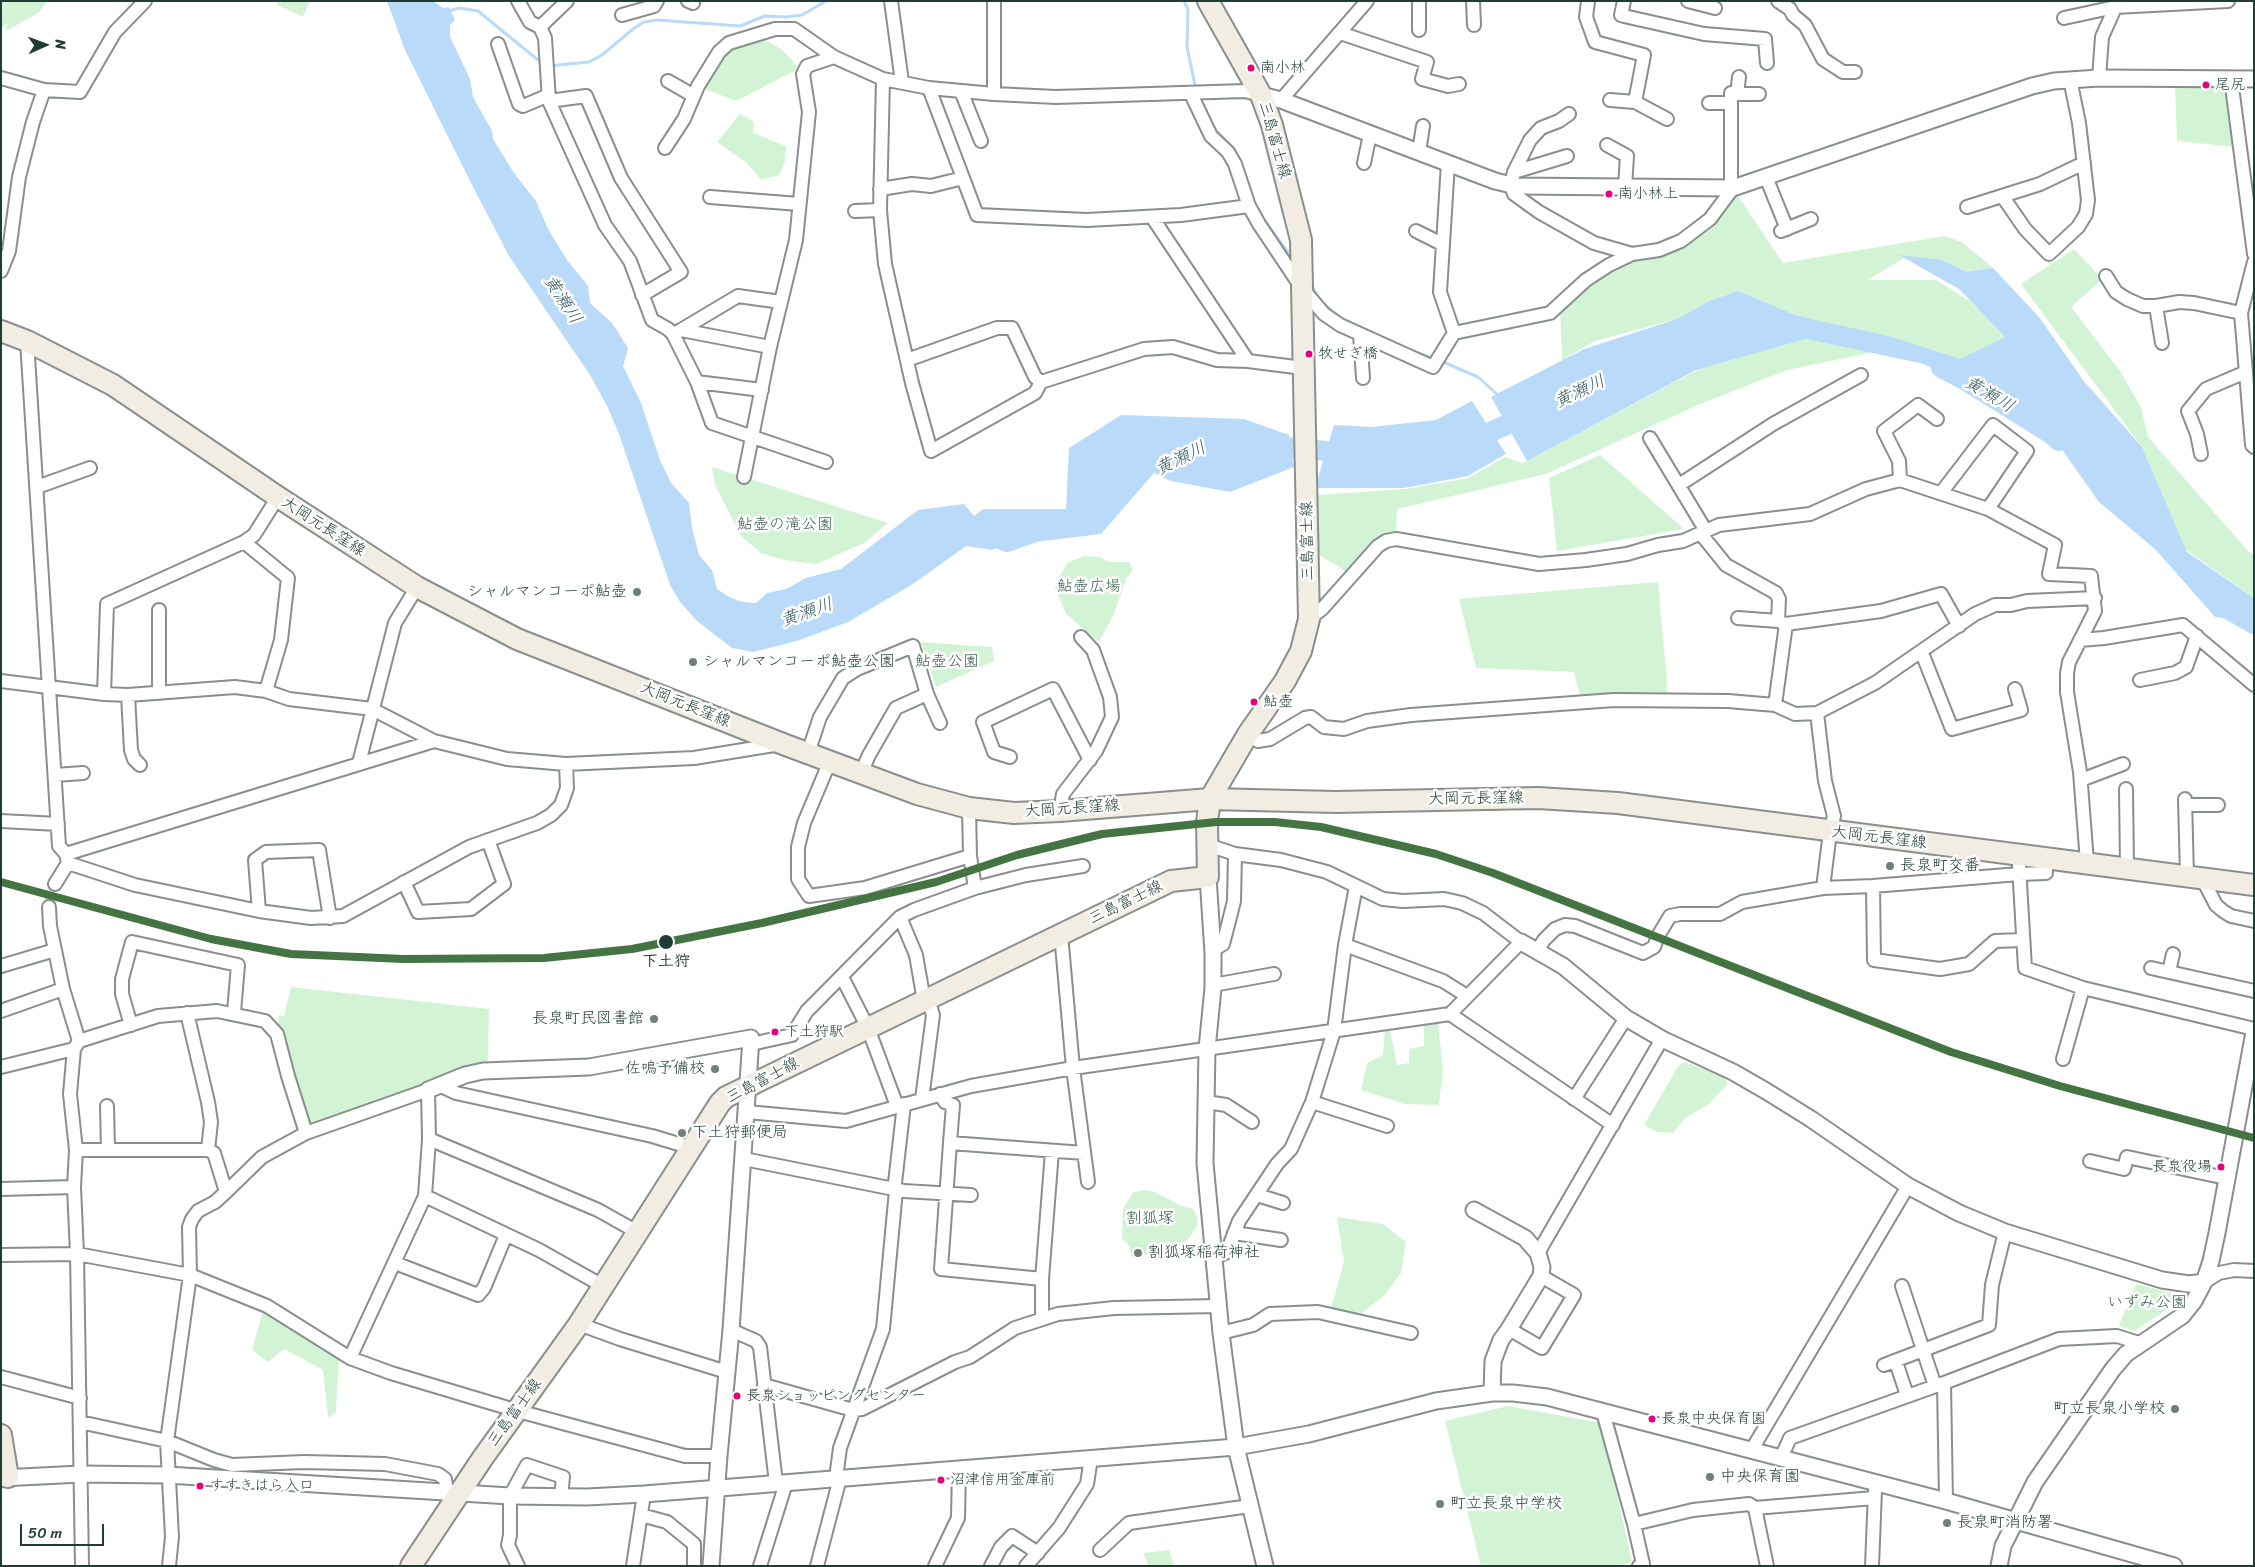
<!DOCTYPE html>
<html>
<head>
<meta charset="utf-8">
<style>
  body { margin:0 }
  #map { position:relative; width:2255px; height:1567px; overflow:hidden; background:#fff; font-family:Sriracha,sans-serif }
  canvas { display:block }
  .frame { position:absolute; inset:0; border:2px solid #1f3d34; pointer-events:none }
  .north { position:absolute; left:20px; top:20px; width:50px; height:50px; -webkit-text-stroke:4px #fff; paint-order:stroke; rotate:88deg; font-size:14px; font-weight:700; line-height:20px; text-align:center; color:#1f3d34 }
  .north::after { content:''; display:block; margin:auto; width:18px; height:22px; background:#1f3d34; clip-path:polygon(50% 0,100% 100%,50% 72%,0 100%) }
  .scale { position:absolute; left:20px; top:1524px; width:84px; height:22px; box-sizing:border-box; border:2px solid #1f3d34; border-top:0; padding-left:6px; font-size:15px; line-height:18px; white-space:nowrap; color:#1f3d34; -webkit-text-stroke:4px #fff; paint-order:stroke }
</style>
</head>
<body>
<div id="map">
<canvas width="2255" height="1567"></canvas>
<div class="frame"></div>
<div class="north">N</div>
<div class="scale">50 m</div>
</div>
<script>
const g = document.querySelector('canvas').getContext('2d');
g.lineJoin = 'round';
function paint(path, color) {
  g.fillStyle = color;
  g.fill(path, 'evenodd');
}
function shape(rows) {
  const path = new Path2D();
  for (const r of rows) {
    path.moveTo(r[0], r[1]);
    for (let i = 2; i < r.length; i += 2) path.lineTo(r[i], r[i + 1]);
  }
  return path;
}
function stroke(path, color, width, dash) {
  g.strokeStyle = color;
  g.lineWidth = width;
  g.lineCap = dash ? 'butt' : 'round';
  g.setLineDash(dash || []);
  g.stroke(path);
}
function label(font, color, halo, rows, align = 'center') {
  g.font = font + ' Sriracha,"Klee One",sans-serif';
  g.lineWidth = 5;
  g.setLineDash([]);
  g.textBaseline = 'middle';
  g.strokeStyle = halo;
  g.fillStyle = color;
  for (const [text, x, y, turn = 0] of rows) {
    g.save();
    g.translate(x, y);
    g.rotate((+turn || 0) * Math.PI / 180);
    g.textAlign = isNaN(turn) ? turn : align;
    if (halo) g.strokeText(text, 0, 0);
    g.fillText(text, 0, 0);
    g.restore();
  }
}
const green = shape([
  [1,1,48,1,38,13,6,31,7,23,1,29],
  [279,1,310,1,303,17,277,5],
  [760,37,781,49,797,66,796,70,736,101,702,88,724,54,736,45],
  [2175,87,2227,88,2235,147,2177,141],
  [740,114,754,122,753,133,786,146,785,162,779,175,761,180,746,162,717,142],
  [1736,193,1783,263,1944,236,1962,242,1993,268,1969,277,1907,256,1868,280,1936,280,1971,302,2005,337,1960,359,1798,316,1738,291,1709,301,1677,319,1595,341,1562,360,1560,308,1627,260,1708,230],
  [2074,249,2102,279,2071,307,2120,371,2141,407,2148,437,2249,552,2254,555,2254,598,2185,549,2142,447,2021,284],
  [1806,339,1874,352,1787,370,1698,405,1546,474,1397,509,1396,539,1350,574,1321,556,1316,547,1316,495,1405,489,1468,478,1505,457,1523,463,1701,368],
  [1600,455,1684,529,1557,551,1549,478],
  [712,467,888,523,864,543,816,564,784,560,761,553,741,536,715,485],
  [1084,556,1100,557,1109,562,1129,562,1133,570,1126,579,1114,614,1099,642,1066,614,1055,587,1067,563],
  [1658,582,1668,694,1582,703,1574,672,1476,668,1459,599],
  [921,642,992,647,994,661,936,687],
  [291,987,489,1009,488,1064,311,1127,280,1044,278,1015,284,1016],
  [1438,1022,1443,1070,1439,1105,1405,1104,1361,1090,1367,1063,1383,1055,1385,1029,1390,1030,1397,1065,1409,1063,1409,1049,1424,1046,1424,1024],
  [1684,1062,1723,1076,1728,1084,1708,1105,1685,1118,1673,1133,1657,1132,1644,1125,1677,1068],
  [1146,1190,1155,1192,1182,1206,1193,1209,1198,1218,1197,1226,1189,1238,1177,1249,1171,1249,1169,1243,1164,1243,1161,1252,1154,1256,1148,1254,1136,1257,1131,1256,1129,1246,1122,1238,1123,1209,1133,1192],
  [1337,1217,1383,1224,1406,1242,1401,1273,1384,1296,1359,1315,1331,1308,1344,1262],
  [2136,1284,2176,1294,2177,1303,2134,1331,2119,1326],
  [263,1310,339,1360,336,1412,328,1418,323,1370,284,1349,268,1362,252,1350],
  [1508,1406,1601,1423,1632,1562,1617,1566,1481,1566,1445,1421],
  [1169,1550,1174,1566,1149,1566,1143,1553]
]);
const water = shape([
  [387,1,433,1,443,8,449,7,455,20,450,25,450,37,470,79,473,97,492,131,493,139,514,173,536,201,548,229,567,260,588,286,590,303,612,323,628,348,623,366,641,403,660,460,671,483,689,503,692,528,699,555,712,570,717,589,729,597,742,602,756,603,767,593,786,589,806,578,841,569,918,510,964,504,974,516,983,509,1066,509,1069,448,1121,415,1244,419,1289,435,1294,467,1230,492,1171,481,1154,473,1101,534,1017,544,994,535,978,520,1000,547,992,550,966,546,913,584,848,622,797,641,753,652,732,648,697,621,680,602,670,585,619,434,607,406,590,375,509,256,471,183,405,50],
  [1899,255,1941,260,1967,272,1993,268,2039,317,2083,380,2142,447,2187,552,2254,598,2254,622,2215,617,2156,550,2099,502,2051,434,1966,381,1920,363,1806,339,1696,370,1527,461,1491,397,1584,349,1677,319,1709,301,1738,291,1798,316,1892,337,1960,359,2005,337,1959,289],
  [1472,401,1506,454,1468,476,1404,488,1315,488,1334,425,1372,427,1436,420]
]);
const stream = shape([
  [1184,1,1188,10,1187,47,1196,90],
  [448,11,460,8,478,11,543,64],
  [549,66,589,62,602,55,633,29,644,22,657,20,740,26,765,16,786,17,802,15,826,1],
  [1212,126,1235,150,1239,159],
  [1264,220,1293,259],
  [1310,282,1320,301,1341,318,1373,333],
  [1413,351,1435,359],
  [1441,361,1478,377,1499,396]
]);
const river = shape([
  [1941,368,1966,381,2051,434,2059,441],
  [1468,442,1531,414],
  [1264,445,1325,451,1351,460],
  [963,532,974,526,1007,542,1035,532],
  [2226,608,2254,624]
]);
const minorTunnel = shape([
  [49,907,55,884]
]);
const minor = shape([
  [518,1,530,22,540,27],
  [567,1,540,27,545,38,549,101,605,225,630,261,652,320,668,329,673,334,697,382,712,423,826,462],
  [688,1,693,3],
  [891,1,902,82],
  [1473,1,1474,25],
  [1588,1,1586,17,1595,42,1644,55,1635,102],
  [1624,1,1621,15,1624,16,1704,34,1765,39,1767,63],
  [1688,1,1715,8],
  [1778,1,1790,9,1793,15,1805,25,1823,59,1843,72,1855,72],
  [622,15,654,6,657,1],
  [2064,18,2115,7,2228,1],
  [1419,30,1419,1],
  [1340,33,1427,62,1422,79,1448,86,1459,84],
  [498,44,519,104,523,106,549,95],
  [1,78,44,90],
  [2099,78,2102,37,2118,1],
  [883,79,880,210,885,264,912,383,931,451,1035,393,1041,382,1144,349,1173,347,1217,360,1248,361,1303,368],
  [2231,79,2254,254],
  [668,81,694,96],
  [929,88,977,215,1087,220,1181,215,1249,206],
  [961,91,981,141],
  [994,94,994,1],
  [1191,94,1211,136,1228,152,1235,164,1249,206,1259,224,1301,287,1324,314,1340,325,1433,367,1454,333,1550,313,1586,280,1609,265,1632,254,1659,250,1681,241,1710,219,1733,188],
  [1737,94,1759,94],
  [1281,100,1367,1],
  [1610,100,1635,102,1667,119],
  [549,101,586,96,621,178,681,272,642,295],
  [1709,103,1731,103],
  [1607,145,1627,156,1625,187],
  [665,148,684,119,698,86,719,52,729,43,775,29,794,29,834,57],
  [1419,152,1423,126],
  [1567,156,1514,172,1511,185,1514,194,1539,212,1594,243,1632,254],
  [1364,163,1370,134],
  [1448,163,1440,292,1454,333],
  [1514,172,1530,140,1541,128,1559,121,1569,114],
  [1766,177,1787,229],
  [1731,188,1731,93,1737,94,1739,77],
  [880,189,912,184,931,186,963,178],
  [710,197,799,204],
  [2003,197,2025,229,2049,254,2078,227,2086,214,2088,200,2079,123,2070,79],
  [1967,207,2040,184,2084,163],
  [855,211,880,210],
  [1152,217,1248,361],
  [1416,231,1442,244],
  [1781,231,1811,219],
  [2254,262,2241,313,2252,445,2254,447],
  [1,271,9,251,19,177,33,122,44,90,80,92,115,32,145,1],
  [2106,276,2116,292,2127,299,2143,306,2156,306,2179,302,2194,303,2241,313],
  [2156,306,2162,343],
  [681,330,738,296,781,302],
  [677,332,681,330,770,347],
  [1360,334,1363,378],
  [27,341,59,846,66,854,68,863,55,884],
  [907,360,997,328,1012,328,1035,377,1041,382],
  [697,382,762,390],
  [1650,438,1706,531],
  [2201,454,2197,434,2188,411,2206,389,2246,372],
  [744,477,770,347,796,240,809,112,803,74,807,66,834,57,883,79,929,88,994,94,1056,97,1245,91,1261,95],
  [1900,480,1899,461,1884,431,1918,405,1937,419],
  [1679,485,1773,424,1861,375],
  [37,487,90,468],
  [1941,493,1993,425,2027,451,1988,509],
  [1701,534,1726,565,1776,593,1779,599,1778,621],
  [244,542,288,578,281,640,266,691],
  [159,610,159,692],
  [1738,618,1778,621,1786,624,1881,611,1941,594,1959,626],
  [1309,619,1322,609,1378,546,1386,541,1396,539,1539,564,1586,560,1627,554,1658,545,1683,541,1719,525,1810,514,1866,489,1900,480,1988,509,2055,545,2049,574,2091,576,2095,611,2069,662,2067,673,2067,692,2080,772,2087,862],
  [2080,640,2104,638,2183,625,2254,685],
  [1922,653,1952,729,2021,710,2015,689],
  [2140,680,2175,673,2186,667,2197,636],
  [1,681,104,694,128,695,235,687,266,691,289,699,372,709,434,741,507,759,566,764,694,758,780,744],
  [104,694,107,604,244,542,254,535,278,497],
  [128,695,131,750,134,759,140,765],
  [1775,705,1786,624],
  [1817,713,1875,683,1975,614,1995,605,2011,605,2027,601,2095,598],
  [1248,734,1258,741,1270,739,1305,718,1311,717,1324,727,1344,729,1367,721,1411,715,1614,700,1728,701,1775,705,1795,714,1817,713,1825,781,1834,816,1830,832,1823,888],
  [808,753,820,717,843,678,857,669,913,646,927,694,940,723],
  [1010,757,994,752,983,722,1053,689,1090,760],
  [830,761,804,823,798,847,798,879,809,896,865,888,970,856],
  [359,763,395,623,417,587],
  [861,773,869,755,896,708,927,694],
  [55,775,83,773],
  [2081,780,2123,764],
  [2126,789,2127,867],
  [2185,799,2187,876],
  [2185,805,2218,805],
  [1060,811,1063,794,1096,751,1112,717,1110,697,1093,650,1081,637],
  [1,821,58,824],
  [66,854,434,741],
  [68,863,135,885,259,911,311,918,343,916,469,847,537,823,551,815,561,805,567,788,566,764],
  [2019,866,2025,968,2083,988,2254,1029],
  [2202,878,2216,905,2223,911,2231,916,2254,921],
  [404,882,418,912,471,909,504,884,488,840],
  [1873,886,1874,960,1940,969,1969,964,1995,941,2022,940],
  [975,888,1026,875,1083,866],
  [49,907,50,926,63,989,79,1041],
  [259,911,255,860,266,852,319,850,330,918],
  [900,917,916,955,924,1001],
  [1061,934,1073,1068,1088,1182],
  [1345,945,1443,981,1467,996],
  [1213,950,1223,944,1228,925,1234,901,1235,854],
  [1537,951,1544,940,1555,929,1565,925,1575,926,1643,953,1654,947,1658,936,1670,916,1680,914,1720,914,1742,902,1823,888,1873,886,2019,874,2046,873,2046,858],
  [1,966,55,950],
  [2151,968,2254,991],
  [2169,972,2173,954],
  [842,977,868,1028,897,1106],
  [1213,985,1274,974],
  [1,1011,63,989],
  [187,1013,208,1102,211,1122,208,1150],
  [1450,1014,1613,1125],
  [131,1025,122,994,122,979,132,942,238,965,234,1012],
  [751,1044,792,1035,807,1011,900,917,914,910,975,888,970,856,969,808],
  [2063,1059,2083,988],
  [1,1067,74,1049],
  [439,1085,456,1093,652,1136,692,1148],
  [940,1094,945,1102,953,1105,950,1143],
  [922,1099,933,1015,928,999],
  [1574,1099,1626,1018],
  [1206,1102,1226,1105,1252,1122],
  [1312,1102,1387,1126],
  [107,1106,108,1150],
  [747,1112,846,1121,971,1086,1073,1068,1450,1014,1521,942,1483,913,1462,903,1444,899,1403,901,1383,899,1327,872,1281,860,1235,854,1208,845],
  [429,1139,598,1210,639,1233],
  [76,1150,208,1150,214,1153,226,1192],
  [744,1159,904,1191,971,1195],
  [2090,1161,2124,1169,2127,1157,2226,1178],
  [1,1189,74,1187],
  [1257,1195,1283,1203],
  [425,1196,539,1250,603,1286],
  [1234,1233,1281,1240],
  [1538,1253,1662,1039],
  [1,1255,77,1254,190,1275,267,1306,350,1358,391,1373,518,1411,685,1456,719,1456],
  [1214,1258,1227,1252,1239,1221,1277,1164,1291,1149,1312,1102,1334,1031,1345,945,1356,886],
  [395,1263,478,1295,484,1288,506,1235],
  [1042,1279,941,1269,950,1143,1084,1153],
  [2204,1282,2219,1273,2234,1270,2254,1271],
  [1902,1286,1935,1386],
  [1042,1318,1042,1279,1052,1151],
  [579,1324,620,1339,727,1372],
  [1509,1329,1542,1348,1574,1295,1541,1276],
  [731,1330,756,1341,760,1347,776,1483],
  [1221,1333,1253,1325,1270,1314,1318,1312,1411,1333],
  [1896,1362,1907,1395],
  [1884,1365,1989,1325,1992,1285,2005,1232],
  [1,1377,80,1398],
  [1944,1383,1946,1501],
  [764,1385,853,1410,862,1409,955,1362,970,1357,1015,1328,1058,1314,1114,1308,1219,1306],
  [1603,1412,1634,1524,1643,1564,1639,1566],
  [80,1422,167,1441,214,1460,232,1465,304,1462,385,1464,438,1474,445,1479,447,1492],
  [1751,1451,1908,1186],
  [1781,1458,1790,1438,1944,1383,2059,1339,2117,1336,2139,1343],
  [836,1478,840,1448,883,1329,896,1190,895,1183,904,1104],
  [1755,1508,1874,1498],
  [641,1515,667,1522,694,1544,694,1566],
  [1634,1524,1693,1510,1749,1504,1755,1508,1767,1566],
  [1100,1550,1129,1523,1250,1506],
  [82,1566,77,1254,74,1187,76,1150,70,1094,74,1049,79,1041,158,1016,217,1011,265,1021,277,1034,288,1076,306,1133],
  [169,1566,172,1537,167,1441,190,1275,189,1227,192,1219,198,1211,215,1202,226,1192,262,1157,306,1133,428,1090,429,1139,425,1196,350,1358],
  [518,1566,508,1545,510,1535,510,1496,527,1465,563,1477,561,1497],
  [633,1566,644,1494],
  [760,1566,786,1483],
  [817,1566,840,1478],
  [935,1566,958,1518,959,1469],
  [991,1566,1001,1547,1012,1536,1038,1553],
  [1026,1566,1059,1528,1087,1484,1091,1458],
  [1872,1566,1875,1491]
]);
const tertiary = shape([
  [1261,95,1281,100,1495,181,1516,186,1733,188,2032,86,2054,81,2099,78,2254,79],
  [1208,877,1213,953,1213,988,1207,1049,1205,1163,1221,1333,1236,1447,1265,1566],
  [1521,942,1563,966,1626,1018,1662,1039,1733,1072,1766,1091,1811,1119,1908,1186,1959,1213,2005,1232,2162,1280,2189,1284,2204,1282],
  [428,1090,465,1075,483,1071,589,1067,751,1038,731,1330,719,1456,711,1566],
  [1474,1210,1525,1238,1538,1253,1542,1267,1541,1276,1509,1329,1501,1340,1493,1361,1492,1393],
  [1,1478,81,1474,167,1475,510,1496,587,1497,644,1494,1236,1447,1309,1434,1436,1401,1492,1393,1513,1393,1547,1397,1946,1501,2174,1566],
  [1999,1566,2003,1546,2035,1482,2113,1369,2126,1354,2182,1316,2194,1301,2204,1282,2211,1261,2217,1233,2254,1032]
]);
const primary = shape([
  [1,331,27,341,113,385,278,497,417,587,517,639,783,744,917,794,969,808,1014,813,1060,811,1210,799,1336,802,1538,798,1618,803,2254,885],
  [1,1435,8,1477],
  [411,1566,482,1459,579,1324,720,1103,726,1097,1171,881,1208,877,1207,822,1210,799,1248,734,1285,681,1301,651,1309,619,1301,240,1272,125,1261,95,1208,1]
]);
const rail1 = shape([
  [1,882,211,939,291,954,403,959,544,958,632,949,762,923,936,882,1017,855,1102,834,1216,822,1275,822,1321,827,1436,854,1493,873,1951,1052,2060,1086,2254,1138]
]);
const markers = [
  [1251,68,4.5,"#e5007d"],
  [2206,85,4.5,"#e5007d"],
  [1609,194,4.5,"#e5007d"],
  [1309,354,4.5,"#e5007d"],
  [637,592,5,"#6d817b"],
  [693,662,5,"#6d817b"],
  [1254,702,4.5,"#e5007d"],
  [1890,866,5,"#6d817b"],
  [666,942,8,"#1f3d34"],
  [654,1019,5,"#6d817b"],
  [775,1032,4.5,"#e5007d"],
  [715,1069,5,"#6d817b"],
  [682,1133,5,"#6d817b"],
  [2221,1167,4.5,"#e5007d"],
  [1138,1253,5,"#6d817b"],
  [737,1396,4.5,"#e5007d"],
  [2175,1409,5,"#6d817b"],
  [1652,1419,4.5,"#e5007d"],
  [1710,1477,5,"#6d817b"],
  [941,1480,4.5,"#e5007d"],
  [200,1486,4.5,"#e5007d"],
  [1440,1504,5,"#6d817b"],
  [1947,1523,5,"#6d817b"]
];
const busNames = [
  ["南小林",1260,68],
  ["尾尻",2215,85],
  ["南小林上",1618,194],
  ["牧せぎ橋",1318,354],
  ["鮎壺",1263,702],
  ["下土狩駅",784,1032],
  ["長泉役場",2212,1167,"right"],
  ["長泉ショッピングセンター",746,1396],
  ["長泉中央保育園",1661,1419],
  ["沼津信用金庫前",950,1480],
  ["すすきはら入口",209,1486]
];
const streetNames = [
  ["三島富士線",1274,140,74],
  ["大岡元長窪線",323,527,33],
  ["三島富士線",1308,541,-91],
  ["大岡元長窪線",685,705,22],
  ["大岡元長窪線",1476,799,-1],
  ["大岡元長窪線",1072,809,-4],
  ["大岡元長窪線",1879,838,7],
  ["三島富士線",1126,903,-26],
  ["三島富士線",763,1081,-28],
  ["三島富士線",515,1413,-54]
];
const parkNames = [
  ["鮎壺の滝公園",785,525],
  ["鮎壺広場",1089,587],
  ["鮎壺公園",947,662],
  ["割狐塚",1150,1219],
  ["いずみ公園",2147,1303]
];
const poiNames = [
  ["シャルマンコーポ鮎壺",627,592,"right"],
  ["シャルマンコーポ鮎壺公園",703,662],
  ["長泉町交番",1900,866],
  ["長泉町民図書館",644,1019,"right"],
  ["佐鳴予備校",705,1069,"right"],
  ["下土狩郵便局",692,1133],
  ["割狐塚稲荷神社",1148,1253],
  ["町立長泉小学校",2165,1409,"right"],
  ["中央保育園",1720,1477],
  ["町立長泉中学校",1450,1504],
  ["長泉町消防署",1957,1523]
];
const stopNames = [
  ["下土狩",666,962]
];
const waterNames = [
  ["黄瀬川",562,300,57],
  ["黄瀬川",1580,392,-25],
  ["黄瀬川",1989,395,31],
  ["黄瀬川",1181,459,-26],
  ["黄瀬川",807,613,-19]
];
paint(green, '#d3f4d4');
paint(water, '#b9dbf9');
stroke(stream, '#b9dbf9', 3);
stroke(river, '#b9dbf9', 20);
stroke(minorTunnel, '#d2d8d6', 12, [12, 6]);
stroke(minor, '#898f8d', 16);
stroke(tertiary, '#898f8d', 19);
stroke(primary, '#898f8d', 24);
stroke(minor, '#fff', 12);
stroke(tertiary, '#fff', 15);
stroke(primary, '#f1ede2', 20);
stroke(rail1, '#447442', 8);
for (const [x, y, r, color] of markers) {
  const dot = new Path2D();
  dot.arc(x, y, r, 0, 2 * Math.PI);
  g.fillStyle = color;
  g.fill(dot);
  stroke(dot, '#fff', 2);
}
label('15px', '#1f3d34', '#fff', busNames, 'left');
label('16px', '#1f3d34', '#fff', streetNames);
label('16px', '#3c604d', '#fff', parkNames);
label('16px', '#1f3d34', '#fff', poiNames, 'left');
label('bold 16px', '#1f3d34', '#fff', stopNames);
label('italic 18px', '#3e6165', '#fff', waterNames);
</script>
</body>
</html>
